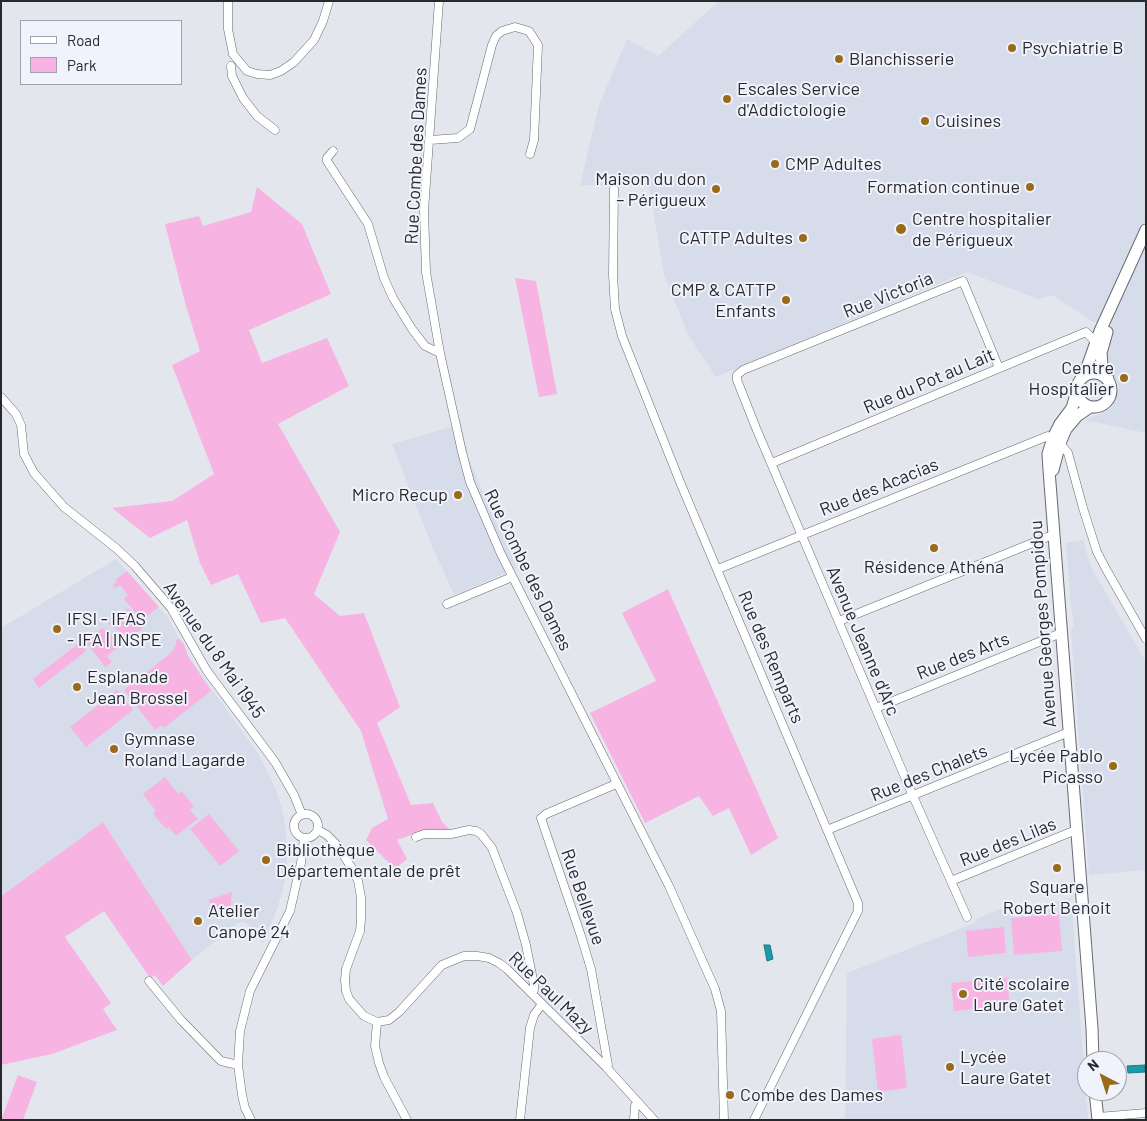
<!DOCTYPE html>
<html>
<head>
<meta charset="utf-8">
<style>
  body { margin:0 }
  #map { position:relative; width:1147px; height:1121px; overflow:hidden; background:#e4e6ee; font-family:Barlow,sans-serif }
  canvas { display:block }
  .frame { position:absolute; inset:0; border:2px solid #28292c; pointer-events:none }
  .legend { position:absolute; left:20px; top:20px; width:162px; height:65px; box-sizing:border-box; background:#f1f3fc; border:1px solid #a1a2a9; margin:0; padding:6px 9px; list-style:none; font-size:15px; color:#28292c }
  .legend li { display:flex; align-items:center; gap:10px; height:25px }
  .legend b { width:25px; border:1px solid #a1a2a9 }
  .north { position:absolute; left:1077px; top:1051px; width:50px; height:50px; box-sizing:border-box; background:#f1f3fc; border:1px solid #a1a2a9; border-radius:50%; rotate:320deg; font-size:14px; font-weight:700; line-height:20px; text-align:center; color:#28292c }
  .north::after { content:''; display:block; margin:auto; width:18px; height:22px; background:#986a1a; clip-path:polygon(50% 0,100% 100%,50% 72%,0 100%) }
</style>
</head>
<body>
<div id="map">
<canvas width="1147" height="1121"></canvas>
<div class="frame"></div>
<ul class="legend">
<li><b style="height:6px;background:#fff"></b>Road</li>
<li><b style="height:14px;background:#f7b4e3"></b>Park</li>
</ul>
<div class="north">N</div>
</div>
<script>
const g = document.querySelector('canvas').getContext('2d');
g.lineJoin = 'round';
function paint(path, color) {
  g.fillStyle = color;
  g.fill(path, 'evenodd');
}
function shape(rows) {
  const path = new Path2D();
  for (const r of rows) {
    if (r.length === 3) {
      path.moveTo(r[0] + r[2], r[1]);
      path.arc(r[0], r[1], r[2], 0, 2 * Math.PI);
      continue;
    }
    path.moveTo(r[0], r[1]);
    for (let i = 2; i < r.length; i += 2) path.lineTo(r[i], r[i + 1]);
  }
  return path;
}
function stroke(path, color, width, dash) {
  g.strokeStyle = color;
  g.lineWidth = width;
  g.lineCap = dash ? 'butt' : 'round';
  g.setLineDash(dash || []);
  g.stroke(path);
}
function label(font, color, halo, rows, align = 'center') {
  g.font = font + ' Barlow,sans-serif';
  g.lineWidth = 4;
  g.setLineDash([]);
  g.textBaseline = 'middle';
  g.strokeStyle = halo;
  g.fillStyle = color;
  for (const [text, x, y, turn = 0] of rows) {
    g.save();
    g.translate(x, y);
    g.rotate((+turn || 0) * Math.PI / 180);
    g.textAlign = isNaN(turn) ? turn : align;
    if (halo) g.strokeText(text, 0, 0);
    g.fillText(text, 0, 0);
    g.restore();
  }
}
const built = shape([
  [719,1,1146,1,1146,433,1085,420,1102,413,1112,407,1119,386,1109,370,1105,356,1105,345,1112,324,1093,322,1052,295,1038,299,967,272,716,377,688,335,664,274,649,187,580,185,599,105,627,39,658,56],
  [461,424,469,460,517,568,454,595,432,546,392,444],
  [1083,540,1091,567,1146,662,1146,870,1089,875,1071,631,1074,627,1071,605,1066,543],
  [116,559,168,618,188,656,259,755,276,790,283,812,286,831,287,868,285,881,278,907,263,944,246,923,239,922,192,960,103,822,1,896,1,628],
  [1071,898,1088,1120,845,1120,847,973,977,922,976,919,1003,908,1006,913,1014,917,1021,916,1032,907]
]);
const green = shape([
  [257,187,302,224,331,294,249,330,262,363,327,338,349,386,278,424,340,532,314,594,340,616,364,613,400,707,377,723,411,805,433,803,442,822,451,831,422,831,397,840,407,859,395,869,366,840,372,828,388,819,361,731,285,618,261,623,238,574,211,585,200,563,187,520,150,538,112,508,172,501,214,474,172,365,200,351,186,306,165,224,199,216,203,226,251,212],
  [515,278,536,281,557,394,539,397],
  [127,571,159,607,143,619,139,618,130,606,124,599,128,595,120,585,115,588,113,585,117,582,115,580],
  [668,589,778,838,751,855,729,808,713,816,699,796,645,823,590,713,656,681,622,613],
  [128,608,143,628,130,638,108,624],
  [102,628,124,643,107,656,112,662,105,667,86,642],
  [179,639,184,644,188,656,211,691,165,727,160,726,155,730,124,690,170,654,176,645,176,641],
  [80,642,86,651,39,688,33,679],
  [117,690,133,710,86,747,70,727],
  [165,777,178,794,182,791,194,807,190,810,198,819,176,836,169,827,166,829,153,814,156,811,143,794],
  [209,814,239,851,220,866,190,829],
  [103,822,192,960,163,986,155,975,150,978,104,911,65,937,111,1003,103,1009,117,1030,52,1054,1,1065,1,896],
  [232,892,230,913,219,912,216,909,211,910,211,904,208,900],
  [1059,914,1062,951,1014,955,1011,918],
  [1004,927,1006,953,968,957,966,931],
  [1007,978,1010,1006,954,1011,951,983],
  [901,1035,907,1088,878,1092,872,1039],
  [18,1075,37,1082,23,1120,1,1120]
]);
const water = shape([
  [764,945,770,945,773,959,767,961,764,945],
  [1145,1065,1145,1072,1128,1073,1127,1066,1145,1065]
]);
const minor = shape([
  [228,1,228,29,233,54,247,71,257,74,270,75,281,71,294,62,314,40,323,21,329,1],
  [439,1,424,211,426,272,440,353,462,452,470,482,501,554,669,886,715,989,721,1011,724,1120],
  [231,66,232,76,243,98,257,116,275,130],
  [430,140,458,138,470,129,492,45,496,36,502,31,515,27,529,31,538,45,534,140,530,154],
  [333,151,327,158,327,161,368,224,384,278,393,298,412,329,425,346,440,353],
  [614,189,613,275,615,309,622,336,680,482,858,903,858,911,754,1120],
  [1,397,16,414,21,425,24,454,34,473,64,507,117,549,135,566,171,608,207,671,275,762,294,795,302,815],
  [772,463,1086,332,1095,342],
  [718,569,1048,436,1060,443,1068,453,1083,508,1097,552,1106,569,1146,639],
  [447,604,512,577],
  [839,621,1055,534],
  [876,708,1061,633],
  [306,826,12],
  [318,830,327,835,337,845,355,873,358,881,361,897,361,920,360,931,346,969,345,980,346,991,349,999,364,1016,377,1022,389,1020,399,1012,442,965,464,956,477,956,489,958,499,963,507,969,606,1067,654,1120],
  [827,830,1069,732],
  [416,837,424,834,451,834,469,830,476,831,481,834,492,848,517,913,526,945,534,985,534,990,531,993],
  [951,881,1076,830],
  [967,917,913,796,756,428,737,380,737,375,743,370,963,281,999,368],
  [149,981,181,1020,221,1061,238,1065],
  [377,1022,375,1046,379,1063,384,1077,407,1120],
  [606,1067,608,1065,591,969,581,936,541,818,546,814,616,784],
  [1098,1117,1146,1113],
  [251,1120,245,1108,242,1095,238,1065,240,1031,250,991,290,911,301,863,304,838],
  [520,1120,530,1028,534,1015,542,1004],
  [634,1120,635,1106,638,1102]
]);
const secondary = shape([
  [1107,332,1101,353,1102,366,1108,379],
  [1094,390,17],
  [1084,376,1100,331,1146,230],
  [1077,391,1072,408,1060,424,1053,438,1048,454,1049,470,1092,1028,1093,1061],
  [1053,470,1060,443,1066,429,1077,416,1090,407],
  [1095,1091,1098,1120]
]);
const markers = [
  [1012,48,5,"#986a1a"],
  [839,59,5,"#986a1a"],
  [727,99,5,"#986a1a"],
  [925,121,5,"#986a1a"],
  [775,164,5,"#986a1a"],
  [1030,187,5,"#986a1a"],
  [716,189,5,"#986a1a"],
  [901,229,6,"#986a1a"],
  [803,238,5,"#986a1a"],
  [786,300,5,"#986a1a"],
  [1124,378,5,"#986a1a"],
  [458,495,5,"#986a1a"],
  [934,548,5,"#986a1a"],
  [57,629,5,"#986a1a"],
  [77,687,5,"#986a1a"],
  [114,749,5,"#986a1a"],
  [1113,766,5,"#986a1a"],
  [266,860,5,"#986a1a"],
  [1057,868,5,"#986a1a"],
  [198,921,5,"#986a1a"],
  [963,994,5,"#986a1a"],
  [950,1067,5,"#986a1a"],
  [730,1095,5,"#986a1a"]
];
const poiNames = [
  ["Psychiatrie B",1022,48],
  ["Blanchisserie",849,59],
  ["Escales Service",737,89],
  ["d'Addictologie",737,110],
  ["Cuisines",935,121],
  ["CMP Adultes",785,164],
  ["Maison du don",706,179,"right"],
  ["– Périgueux",706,200,"right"],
  ["Formation continue",1020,187,"right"],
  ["Centre hospitalier",912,219],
  ["de Périgueux",912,240],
  ["CATTP Adultes",793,238,"right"],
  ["CMP & CATTP",776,290,"right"],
  ["Enfants",776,311,"right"],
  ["Centre",1114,368,"right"],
  ["Hospitalier",1114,389,"right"],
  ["Micro Recup",448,495,"right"],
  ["Résidence Athéna",934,567,"center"],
  ["IFSI - IFAS",67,619],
  ["- IFA | INSPE",67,640],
  ["Esplanade",87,677],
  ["Jean Brossel",87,698],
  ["Gymnase",124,739],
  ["Roland Lagarde",124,760],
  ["Lycée Pablo",1103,756,"right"],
  ["Picasso",1103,777,"right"],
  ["Bibliothèque",276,850],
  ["Départementale de prêt",276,871],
  ["Square",1057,887,"center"],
  ["Robert Benoit",1057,908,"center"],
  ["Atelier",208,911],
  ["Canopé 24",208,932],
  ["Cité scolaire",973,984],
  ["Laure Gatet",973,1005],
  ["Lycée",960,1057],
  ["Laure Gatet",960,1078],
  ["Combe des Dames",740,1095]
];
const streetNames = [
  ["Rue Combe des Dames",416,156,-87],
  ["Rue Victoria",888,295,-22],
  ["Rue du Pot au Lait",929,381,-23],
  ["Rue des Acacias",879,487,-22],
  ["Rue Combe des Dames",528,570,64],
  ["Avenue Georges Pompidou",1043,624,-94],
  ["Avenue Jeanne d'Arc",863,641,67],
  ["Avenue du 8 Mai 1945",214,650,55],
  ["Rue des Arts",963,656,-22],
  ["Rue des Remparts",771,657,67],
  ["Rue des Chalets",929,773,-22],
  ["Rue des Lilas",1008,842,-22],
  ["Rue Bellevue",583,897,71],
  ["Rue Paul Mazy",551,993,44]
];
paint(built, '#d7dceb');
paint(green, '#f7b4e3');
paint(water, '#179caa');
stroke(water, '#1c7a84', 1);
stroke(minor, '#686a71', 9);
stroke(secondary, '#686a71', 13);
stroke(minor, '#fff', 8);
stroke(secondary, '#fff', 11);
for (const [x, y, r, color] of markers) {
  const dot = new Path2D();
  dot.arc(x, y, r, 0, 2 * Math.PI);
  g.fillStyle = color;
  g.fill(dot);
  stroke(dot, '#f1f3fc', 2);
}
label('18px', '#28292c', '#f1f3fc', poiNames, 'left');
label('18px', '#28292c', '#f1f3fc', streetNames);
</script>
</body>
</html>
